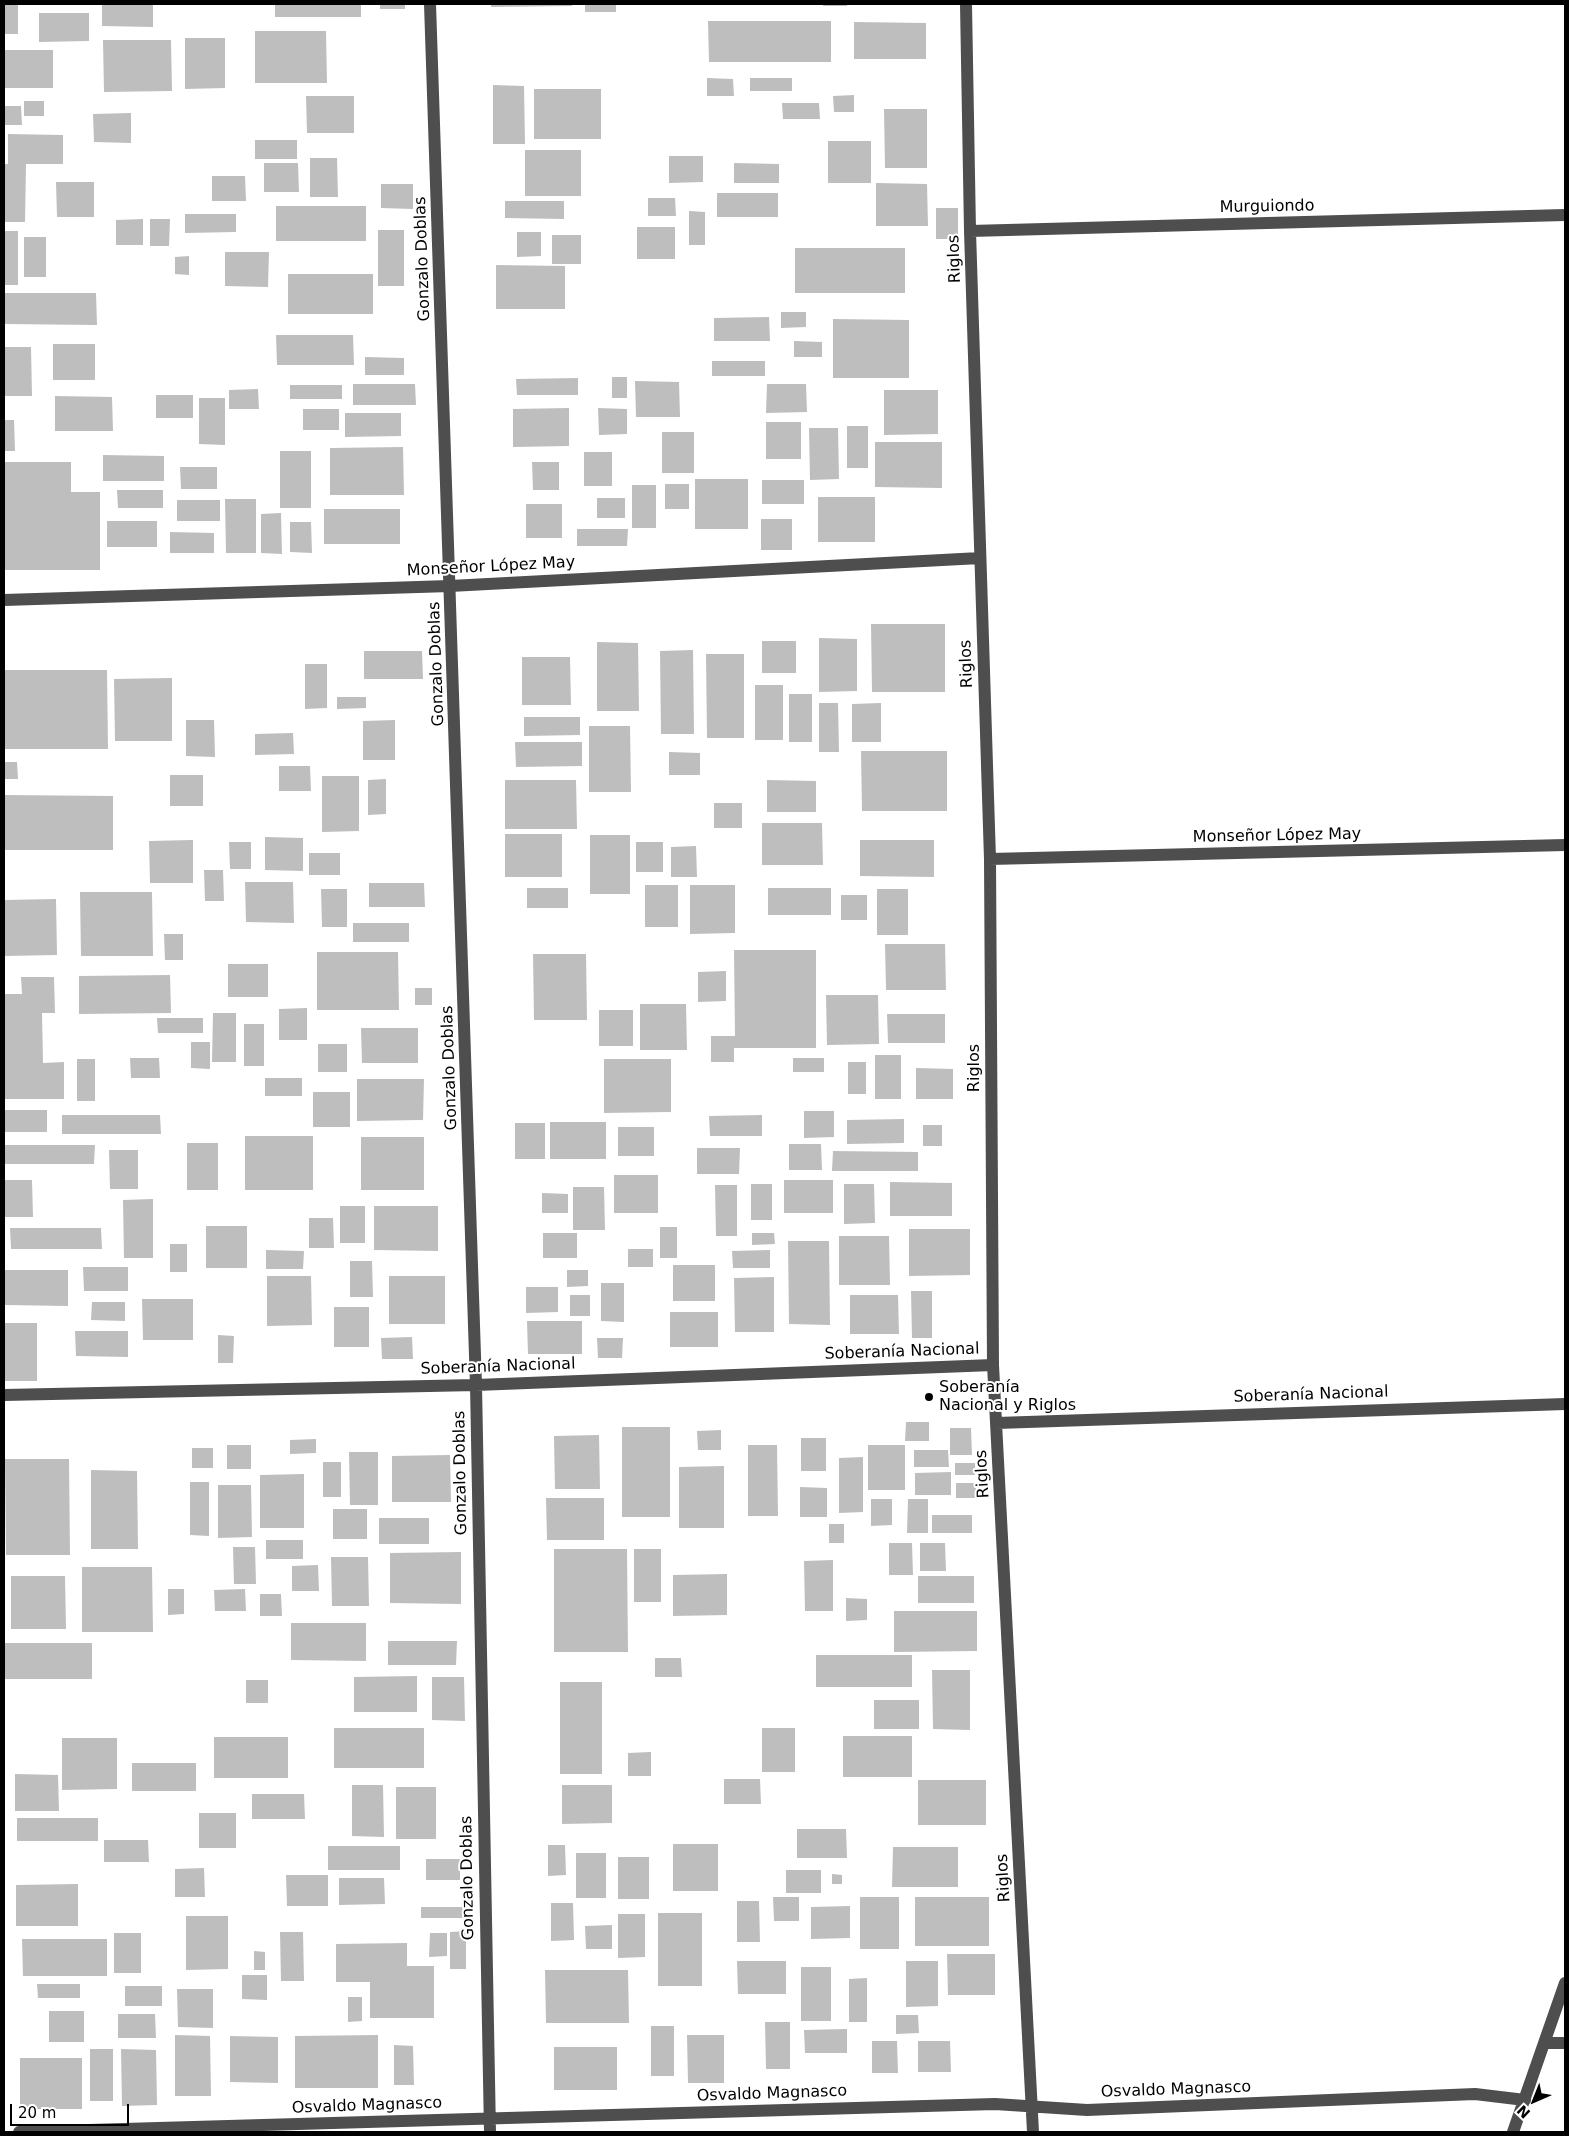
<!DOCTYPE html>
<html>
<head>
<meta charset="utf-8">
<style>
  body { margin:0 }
  #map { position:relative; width:1569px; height:2136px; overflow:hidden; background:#fff; font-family:"DejaVu Sans",sans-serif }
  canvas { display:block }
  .frame { position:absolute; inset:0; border:5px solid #000; pointer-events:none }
  .north { position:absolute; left:1509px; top:2076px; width:50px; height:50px; -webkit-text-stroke:4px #fff; paint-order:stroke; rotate:224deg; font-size:14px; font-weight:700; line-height:20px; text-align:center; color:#000 }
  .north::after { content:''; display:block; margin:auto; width:18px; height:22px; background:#000; clip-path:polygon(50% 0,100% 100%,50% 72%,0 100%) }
  .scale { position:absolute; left:10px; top:2104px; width:119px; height:22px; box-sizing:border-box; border:2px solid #000; border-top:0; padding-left:6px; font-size:15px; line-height:18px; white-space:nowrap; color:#000; -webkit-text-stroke:4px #fff; paint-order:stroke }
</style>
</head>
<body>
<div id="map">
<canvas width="1569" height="2136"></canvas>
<div class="frame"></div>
<div class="north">N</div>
<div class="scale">20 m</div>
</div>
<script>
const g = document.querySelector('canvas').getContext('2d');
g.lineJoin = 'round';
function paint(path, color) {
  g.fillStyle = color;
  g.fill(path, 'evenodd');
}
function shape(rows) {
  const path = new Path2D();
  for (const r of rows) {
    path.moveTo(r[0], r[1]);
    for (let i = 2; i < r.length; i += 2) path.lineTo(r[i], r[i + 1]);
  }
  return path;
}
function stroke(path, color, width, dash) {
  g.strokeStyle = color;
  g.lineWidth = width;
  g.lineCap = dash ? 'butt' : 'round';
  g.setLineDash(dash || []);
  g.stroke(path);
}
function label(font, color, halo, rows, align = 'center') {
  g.font = font + ' "DejaVu Sans",sans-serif';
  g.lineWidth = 4;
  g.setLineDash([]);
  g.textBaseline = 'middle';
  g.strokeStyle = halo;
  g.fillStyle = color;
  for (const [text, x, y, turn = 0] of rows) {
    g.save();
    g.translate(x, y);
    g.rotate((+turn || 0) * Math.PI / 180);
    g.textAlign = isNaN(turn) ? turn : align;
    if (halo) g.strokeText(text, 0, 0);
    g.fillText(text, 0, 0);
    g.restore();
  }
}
const building = shape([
  [4,4,18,4,18,34,4,34],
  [102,4,153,4,153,27,102,26],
  [275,4,361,4,361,17,275,17],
  [380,4,405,4,405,9,380,9],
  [491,4,572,4,572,6,491,7],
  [585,4,616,4,616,12,585,12],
  [823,4,847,4,847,6,823,6],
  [39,13,89,13,89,41,39,42],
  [708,21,831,21,831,62,709,62],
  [854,22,926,23,926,59,854,59],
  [255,31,326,31,327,83,255,83],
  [185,38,225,38,225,88,185,89],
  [103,40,171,40,172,91,104,92],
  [4,50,53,50,53,88,4,88],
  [707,78,733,79,734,96,707,96],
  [750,78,792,78,792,91,750,91],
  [493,85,524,86,525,144,493,144],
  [534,89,601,89,601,139,534,139],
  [854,95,854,112,834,112,833,96],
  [306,96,354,96,354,133,307,133],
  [24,101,44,101,44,116,24,116],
  [782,103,819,103,820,119,783,119],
  [4,106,21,106,22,125,4,125],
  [884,109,927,109,927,168,885,168],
  [131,113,131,143,94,142,93,114],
  [8,134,63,135,63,164,26,164,25,222,4,222,4,164,8,164],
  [255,140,297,140,297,159,255,159],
  [828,141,871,141,871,183,828,183],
  [525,150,581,150,581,196,525,196],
  [669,156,703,156,703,182,669,183],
  [310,158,337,158,338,197,310,197],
  [264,163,298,163,299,192,264,192],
  [734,163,779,164,779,183,734,183],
  [212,176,245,176,246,201,212,201],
  [56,182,94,182,94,217,57,217],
  [876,183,927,184,928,226,876,226],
  [381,184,413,184,413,209,381,208],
  [717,193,778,193,778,217,717,217],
  [648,198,675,198,676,216,648,216],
  [505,201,564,201,564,219,505,218],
  [276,206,366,206,366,241,276,241],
  [936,208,958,208,958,239,936,239],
  [689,211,705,212,705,245,689,245],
  [185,214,236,214,236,232,185,233],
  [143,219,143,245,116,245,116,220],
  [150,219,170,219,169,246,150,246],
  [637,227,675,227,675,259,637,259],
  [378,230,404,230,404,286,378,286],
  [4,231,18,231,18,285,4,285],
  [517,232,541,232,541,256,517,257],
  [552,235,581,235,581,264,552,264],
  [24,237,46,237,46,277,24,277],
  [795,248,905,248,905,293,795,293],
  [225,252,269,252,268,287,225,286],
  [189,256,189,275,175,274,175,257],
  [496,265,565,266,565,309,496,309],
  [288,274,373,274,373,314,288,314],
  [4,293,96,293,97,325,4,324],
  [781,312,806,312,806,327,781,328],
  [769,317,770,341,714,341,714,318],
  [833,319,909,320,909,378,833,378],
  [276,335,353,335,354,365,277,365],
  [794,341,822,342,822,357,794,357],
  [53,344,95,344,95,380,53,380],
  [4,347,31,347,32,396,4,396],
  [365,357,404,358,404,375,365,375],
  [712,361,765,361,765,376,712,376],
  [612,377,627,377,627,398,612,398],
  [578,378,578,395,517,395,516,379],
  [635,381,679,382,680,417,636,417],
  [353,384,415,384,416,405,353,405],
  [767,384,806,384,807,412,766,413],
  [290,385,342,385,342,399,290,399],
  [258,389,259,409,229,409,229,390],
  [884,390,938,390,938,434,884,435],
  [156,395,193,395,193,418,156,418],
  [55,396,112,397,113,431,55,431],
  [199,398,225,398,225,445,199,444],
  [569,408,569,446,513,447,513,409],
  [598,408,627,409,627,434,599,435],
  [303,409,339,409,339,430,303,430],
  [345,413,401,413,401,436,345,437],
  [4,420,14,420,15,451,4,451],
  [766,422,801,422,801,459,766,459],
  [847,426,868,426,868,468,847,468],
  [809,428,838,428,839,479,810,480],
  [662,432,694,432,694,473,662,473],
  [875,442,942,442,942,488,875,487],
  [403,447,404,495,330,495,330,448],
  [280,451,311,451,311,508,280,508],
  [584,452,612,452,612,486,584,486],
  [103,455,164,456,164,481,103,481],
  [4,462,71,462,71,492,100,492,100,570,4,570],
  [532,462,559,462,559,490,533,490],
  [180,467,217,467,217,489,181,489],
  [695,479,748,479,748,529,695,529],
  [762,480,804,480,804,504,762,504],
  [665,484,689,484,689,509,665,509],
  [632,485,656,485,656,528,632,528],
  [117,490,163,490,163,508,118,508],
  [818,497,875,497,875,542,818,542],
  [597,498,625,498,625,518,597,518],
  [225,499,256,499,256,553,226,553],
  [177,500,220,500,220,521,177,521],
  [526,504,562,504,562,538,526,538],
  [324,509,400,509,400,544,324,544],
  [281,513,282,554,261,553,261,514],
  [761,519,792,519,792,550,761,550],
  [107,521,157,521,157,547,107,547],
  [290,522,311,522,312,553,290,552],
  [577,529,628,529,627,546,577,546],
  [170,532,214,533,214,553,170,553],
  [871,624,945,624,945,692,872,692],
  [819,638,857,639,857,691,819,692],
  [762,641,796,641,796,673,762,673],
  [597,642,638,643,639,711,597,711],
  [693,650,694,734,661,734,660,651],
  [364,651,422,651,423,679,364,679],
  [706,654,744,654,744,738,707,738],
  [522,657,570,657,571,705,522,705],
  [305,664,327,664,327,708,305,709],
  [4,670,107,670,108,749,4,749],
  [172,678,172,741,115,741,114,679],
  [755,685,783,685,783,740,755,740],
  [789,694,812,694,812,742,789,742],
  [337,697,366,697,366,708,337,709],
  [819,703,838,703,839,752,819,752],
  [881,703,881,742,852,742,852,704],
  [524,717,580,717,580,735,524,736],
  [186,720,214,720,215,757,186,756],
  [395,720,395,760,363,760,363,721],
  [589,726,630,726,631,792,589,792],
  [293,733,294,754,255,755,255,734],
  [515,742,582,742,582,766,516,767],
  [861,751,947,751,947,811,862,811],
  [669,752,700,753,700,775,669,775],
  [4,762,17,762,18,779,4,779],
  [279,766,310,766,311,791,279,791],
  [170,775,203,775,203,806,170,806],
  [322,776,359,776,359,831,322,832],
  [386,779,386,814,368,815,368,780],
  [505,780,576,780,577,829,505,829],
  [767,780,816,781,816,812,767,812],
  [4,795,113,796,113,850,4,850],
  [714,803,742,803,742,828,714,828],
  [762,823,822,823,823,865,762,865],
  [505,834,562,834,562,877,505,877],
  [590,835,630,835,630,894,590,894],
  [265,837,303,838,303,871,265,870],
  [193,840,193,883,150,883,149,841],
  [860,840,934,840,934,877,860,876],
  [229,842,251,842,251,869,230,869],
  [636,842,663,842,663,872,636,872],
  [696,846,697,877,671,877,671,847],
  [309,853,340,853,340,875,309,875],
  [204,870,223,870,224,901,205,901],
  [245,882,293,882,294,923,246,922],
  [369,883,424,883,425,907,369,907],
  [645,885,678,885,678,927,645,927],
  [690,885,735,885,735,933,690,934],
  [527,888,568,888,568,908,527,908],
  [768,888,831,888,831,915,768,915],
  [321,889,347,889,347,927,322,927],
  [877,889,908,889,908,935,877,935],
  [80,892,152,892,153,956,81,956],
  [841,895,867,895,867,920,841,920],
  [56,899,57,955,4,956,4,900],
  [353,923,409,923,409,942,353,942],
  [164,934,183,934,183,960,165,960],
  [885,944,945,944,946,990,886,990],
  [734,950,816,950,816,1048,734,1048,734,1062,711,1062,711,1036,735,1036],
  [317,952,398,952,399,1010,317,1010],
  [533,954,586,954,587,1020,534,1020],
  [228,964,268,964,268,997,228,997],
  [726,971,726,1001,698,1002,698,972],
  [170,975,171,1013,79,1014,79,976],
  [21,977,54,977,55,1013,42,1013,43,1063,64,1062,64,1099,4,1099,4,994,22,994],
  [415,988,432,988,432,1005,415,1005],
  [826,995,878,995,879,1044,827,1045],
  [640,1004,686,1004,687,1050,640,1050],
  [307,1008,307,1040,279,1040,279,1009],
  [599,1010,633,1010,633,1046,599,1046],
  [213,1013,236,1013,236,1062,212,1062],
  [887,1014,945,1014,945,1043,888,1043],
  [157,1018,203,1018,203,1033,158,1033],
  [244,1024,264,1024,264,1066,244,1066],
  [361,1028,418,1028,418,1063,362,1063],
  [191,1042,210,1042,210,1069,191,1068],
  [318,1044,347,1044,347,1072,318,1072],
  [875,1055,901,1055,901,1099,875,1099],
  [130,1058,159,1058,160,1078,131,1078],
  [793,1058,824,1058,824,1072,793,1072],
  [77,1059,95,1059,95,1101,77,1101],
  [604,1059,671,1059,671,1112,604,1113],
  [848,1062,866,1062,866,1094,848,1094],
  [916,1068,953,1069,953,1099,916,1099],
  [265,1078,302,1078,302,1096,265,1096],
  [357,1079,424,1079,423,1120,357,1121],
  [313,1092,350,1092,350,1127,313,1127],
  [4,1110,47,1110,47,1132,4,1132],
  [804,1111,834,1111,834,1137,804,1138],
  [62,1115,160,1115,161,1134,62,1134],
  [762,1115,762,1136,710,1136,709,1116],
  [904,1119,904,1143,847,1144,847,1120],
  [550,1122,606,1122,606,1159,550,1159],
  [515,1123,545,1123,545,1159,515,1159],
  [923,1125,942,1125,942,1146,923,1146],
  [618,1127,654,1127,654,1156,618,1156],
  [245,1136,313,1136,313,1190,245,1190],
  [361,1137,424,1137,424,1190,361,1190],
  [187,1143,218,1143,218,1190,187,1190],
  [789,1144,821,1144,822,1170,789,1170],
  [4,1145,95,1145,94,1164,4,1164],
  [697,1148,740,1148,739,1174,697,1174],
  [109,1150,138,1150,138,1189,110,1189],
  [833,1151,918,1152,918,1171,832,1171],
  [614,1175,658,1175,658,1213,614,1213],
  [4,1180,32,1180,33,1217,4,1217],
  [784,1180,833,1180,833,1213,784,1213],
  [890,1182,952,1183,952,1216,890,1216],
  [751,1184,772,1184,772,1220,751,1220],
  [844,1184,874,1184,875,1223,844,1224],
  [715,1185,737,1185,737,1236,716,1236],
  [573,1187,604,1187,605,1230,573,1230],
  [542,1193,568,1194,568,1213,542,1213],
  [153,1199,153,1258,124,1258,123,1200],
  [340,1206,365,1206,365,1243,340,1243],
  [374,1206,438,1206,438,1251,374,1250],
  [309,1218,333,1218,334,1248,309,1248],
  [206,1226,247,1226,247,1268,206,1268],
  [660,1227,677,1227,677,1258,660,1258],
  [10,1228,101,1228,102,1249,11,1249],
  [909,1229,970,1229,970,1275,909,1276],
  [543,1233,577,1233,577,1258,543,1258],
  [752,1233,774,1233,775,1244,752,1245],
  [839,1236,889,1236,890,1285,839,1285],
  [788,1241,829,1241,830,1325,789,1324],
  [170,1244,187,1244,187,1272,170,1272],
  [628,1249,653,1249,653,1267,628,1267],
  [266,1250,304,1251,303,1269,266,1269],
  [770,1250,770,1268,733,1268,732,1251],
  [350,1261,372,1261,373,1297,350,1297],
  [673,1265,715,1265,715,1301,673,1301],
  [83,1267,128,1267,128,1291,84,1291],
  [4,1270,68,1270,68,1306,4,1305],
  [567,1270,588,1270,588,1286,567,1287],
  [267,1276,311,1276,312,1325,267,1326],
  [389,1276,445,1276,445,1324,389,1324],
  [774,1277,774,1332,735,1332,734,1278],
  [601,1283,624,1283,624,1322,601,1321],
  [526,1287,558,1287,558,1312,526,1313],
  [911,1291,932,1291,932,1338,912,1338],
  [570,1295,590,1295,590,1316,570,1316],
  [850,1295,898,1295,899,1334,850,1334],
  [142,1299,193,1299,193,1340,143,1340],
  [92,1302,125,1302,125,1321,91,1320],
  [334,1307,369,1307,369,1347,334,1347],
  [670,1312,718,1312,718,1347,670,1347],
  [527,1321,582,1321,582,1354,528,1354],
  [4,1323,37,1323,37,1381,4,1381],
  [75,1331,128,1331,128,1357,76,1356],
  [218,1335,234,1336,233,1363,218,1363],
  [412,1337,413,1359,382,1359,381,1338],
  [597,1338,623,1338,622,1358,598,1358],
  [906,1422,929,1422,929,1441,905,1441],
  [622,1427,670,1427,670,1517,622,1517],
  [950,1428,971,1428,972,1455,950,1455],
  [721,1430,721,1450,698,1450,697,1431],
  [599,1435,600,1489,555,1489,554,1436],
  [801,1438,826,1438,826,1471,801,1471],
  [316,1439,316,1453,290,1454,290,1440],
  [227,1445,251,1445,251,1469,227,1469],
  [748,1445,777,1445,778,1516,748,1516],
  [868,1445,905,1445,905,1490,868,1490],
  [192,1448,213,1448,213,1468,192,1468],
  [914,1450,948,1450,949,1467,914,1467],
  [349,1452,378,1452,378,1505,350,1505],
  [450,1455,451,1502,392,1502,392,1456],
  [863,1457,863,1512,839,1513,839,1458],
  [5,1459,69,1459,70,1555,6,1555],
  [323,1462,341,1462,341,1497,323,1497],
  [955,1463,975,1463,975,1475,955,1475],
  [724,1466,724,1528,679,1528,679,1467],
  [91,1470,137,1471,138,1549,91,1549],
  [951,1472,951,1495,915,1495,915,1473],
  [304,1474,304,1528,260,1528,260,1475],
  [190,1482,209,1482,209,1536,190,1535],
  [956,1483,976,1483,976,1498,956,1498],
  [218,1485,251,1485,252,1537,218,1538],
  [800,1487,827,1488,827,1517,800,1517],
  [546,1498,604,1498,604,1540,547,1540],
  [871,1499,892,1499,892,1525,871,1526],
  [908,1499,928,1499,928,1533,907,1533],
  [333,1509,367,1509,367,1539,333,1539],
  [932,1515,972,1515,972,1533,932,1533],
  [379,1518,429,1518,429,1544,379,1544],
  [829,1524,844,1524,844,1543,829,1543],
  [266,1540,303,1540,303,1559,266,1559],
  [889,1543,912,1543,913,1575,889,1575],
  [920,1543,945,1543,946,1571,920,1571],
  [233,1547,255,1547,256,1584,234,1584],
  [554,1549,627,1549,628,1652,554,1652],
  [634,1549,661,1549,661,1602,634,1602],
  [461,1552,461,1604,390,1603,390,1553],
  [331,1557,368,1557,369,1606,332,1606],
  [833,1560,833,1611,805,1611,804,1561],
  [318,1565,319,1591,292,1591,292,1566],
  [82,1567,152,1567,153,1632,82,1632],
  [727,1574,727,1615,673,1616,673,1575],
  [11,1576,65,1576,66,1629,11,1629],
  [918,1576,974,1576,974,1603,918,1603],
  [168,1589,184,1589,184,1614,168,1615],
  [245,1589,246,1611,215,1611,214,1590],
  [260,1594,281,1594,282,1616,260,1616],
  [846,1598,867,1599,867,1620,846,1621],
  [894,1611,977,1611,977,1651,894,1652],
  [291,1623,366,1623,366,1661,291,1660],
  [388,1641,457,1641,456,1665,388,1665],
  [4,1643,92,1643,92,1679,4,1679],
  [816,1655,912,1655,912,1687,816,1687],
  [655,1658,681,1658,682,1677,655,1677],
  [932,1670,970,1670,970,1730,933,1729],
  [417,1676,417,1712,354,1712,354,1677],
  [432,1677,464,1677,465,1721,432,1720],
  [246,1680,268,1680,268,1703,246,1703],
  [560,1682,602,1682,602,1774,560,1774],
  [874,1700,919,1700,919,1729,874,1729],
  [334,1728,424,1728,424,1768,334,1768],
  [762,1728,795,1728,795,1772,762,1772],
  [843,1736,912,1736,912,1777,843,1777],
  [214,1737,288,1737,288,1778,214,1778],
  [62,1738,117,1738,117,1789,62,1790],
  [651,1752,651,1776,628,1776,628,1753],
  [132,1763,196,1763,196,1791,132,1791],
  [15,1774,58,1775,59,1811,15,1811],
  [724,1779,760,1779,761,1804,724,1804],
  [918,1780,986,1780,986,1825,918,1825],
  [352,1785,383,1785,384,1837,352,1836],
  [562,1785,612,1785,612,1823,562,1824],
  [396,1787,436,1787,436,1839,396,1839],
  [252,1794,304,1794,305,1819,252,1819],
  [199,1813,236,1813,236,1848,199,1848],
  [17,1818,98,1818,98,1841,17,1841],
  [797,1829,846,1829,847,1858,797,1858],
  [104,1840,148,1840,149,1862,104,1862],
  [673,1844,718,1844,718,1891,673,1891],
  [548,1845,565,1845,566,1875,548,1876],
  [328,1846,400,1846,400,1870,328,1870],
  [893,1847,958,1847,958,1887,892,1887],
  [576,1853,606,1853,606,1898,576,1898],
  [618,1857,649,1857,649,1899,618,1899],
  [426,1859,460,1859,460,1880,426,1880],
  [204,1868,205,1897,175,1897,175,1869],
  [786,1870,821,1870,821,1893,786,1893],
  [832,1874,842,1875,842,1884,832,1884],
  [286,1875,328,1875,328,1906,287,1906],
  [339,1878,384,1878,385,1904,339,1905],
  [78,1884,78,1926,16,1926,16,1885],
  [773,1897,799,1897,799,1921,774,1921],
  [860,1897,899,1897,899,1949,860,1949],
  [915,1897,989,1897,989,1946,915,1946],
  [737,1901,759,1901,760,1942,737,1942],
  [551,1903,573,1903,574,1940,551,1941],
  [850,1906,850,1938,811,1939,811,1907],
  [421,1907,467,1907,467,1918,421,1918],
  [658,1913,702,1913,702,1986,658,1986],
  [618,1914,645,1914,645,1957,618,1958],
  [186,1916,228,1916,228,1969,186,1970],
  [612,1925,612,1949,586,1949,585,1926],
  [466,1931,466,1969,450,1969,450,1932],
  [280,1932,303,1932,304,1981,281,1981],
  [114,1933,141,1933,141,1973,114,1973],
  [430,1933,447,1933,447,1956,429,1957],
  [22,1939,107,1939,107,1976,23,1976],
  [407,1943,407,1966,434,1966,434,2018,370,2018,370,1982,336,1982,336,1944],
  [254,1951,265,1952,265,1970,254,1970],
  [947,1954,995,1954,995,1995,948,1995],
  [737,1961,786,1961,786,1994,738,1994],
  [906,1961,938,1961,938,2006,906,2007],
  [801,1967,831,1967,831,2021,801,2021],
  [545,1970,628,1970,629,2023,546,2023],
  [242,1975,267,1975,267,2000,242,1999],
  [867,1978,867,2022,849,2022,849,1979],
  [37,1984,80,1984,80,1998,38,1998],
  [125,1986,162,1986,162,2006,125,2006],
  [177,1989,213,1989,213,2028,178,2027],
  [348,1997,362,1997,362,2021,348,2022],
  [49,2011,84,2011,84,2042,49,2042],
  [118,2014,155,2014,156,2038,118,2038],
  [896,2015,918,2015,919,2033,896,2034],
  [765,2022,790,2022,790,2069,766,2069],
  [651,2026,674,2026,674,2076,651,2076],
  [847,2029,847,2053,805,2053,804,2030],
  [175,2035,210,2036,211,2096,175,2096],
  [378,2035,378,2088,295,2088,295,2036],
  [687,2035,724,2035,724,2083,688,2083],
  [230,2036,278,2037,278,2083,230,2082],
  [872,2041,897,2041,898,2073,872,2073],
  [918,2041,950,2041,951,2072,918,2072],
  [394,2045,413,2046,414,2085,394,2085],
  [554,2047,617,2047,617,2090,554,2090],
  [90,2049,113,2049,113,2101,90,2101],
  [121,2049,156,2050,157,2105,122,2106],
  [20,2058,82,2058,82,2109,20,2109]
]);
const minor = shape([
  [430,4,476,1385,490,2132],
  [966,4,970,231,990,859,993,1365,1033,2132],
  [970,231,1565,215],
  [4,600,450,586,980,558],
  [990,859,1565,845],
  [4,1395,476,1385,993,1365],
  [997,1423,1565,1404],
  [1545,2043,1565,2043],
  [19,2132,995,2104,1087,2110,1475,2094,1525,2100],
  [1513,2132,1565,1983]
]);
const markers = [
  [929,1397,5,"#000"]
];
const streetNames = [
  ["Murguiondo",1267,207,-1],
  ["Gonzalo Doblas",423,259,-92],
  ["Riglos",955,259,-92],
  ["Monseñor López May",491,567,-3],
  ["Gonzalo Doblas",437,664,-92],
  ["Riglos",967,664,-92],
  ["Monseñor López May",1277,836,-1],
  ["Gonzalo Doblas",450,1068,-92],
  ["Riglos",975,1068,-90],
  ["Soberanía Nacional",902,1352,-2],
  ["Soberanía Nacional",498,1367,-2],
  ["Soberanía Nacional",1311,1395,-2],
  ["Gonzalo Doblas",461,1473,-91],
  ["Riglos",983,1474,-93],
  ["Gonzalo Doblas",468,1878,-91],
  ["Riglos",1004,1878,-93],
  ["Osvaldo Magnasco",1176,2090,-2],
  ["Osvaldo Magnasco",772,2094,-2],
  ["Osvaldo Magnasco",367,2106,-2]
];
const poiNames = [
  ["Soberanía",939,1388],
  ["Nacional y Riglos",939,1406]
];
paint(building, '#bebebe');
stroke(minor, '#4e4e4e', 12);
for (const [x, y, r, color] of markers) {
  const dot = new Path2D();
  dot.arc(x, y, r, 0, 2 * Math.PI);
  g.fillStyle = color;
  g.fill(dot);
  stroke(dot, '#fff', 2);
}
label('16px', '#000', '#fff', streetNames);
label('16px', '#000', '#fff', poiNames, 'left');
</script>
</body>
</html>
